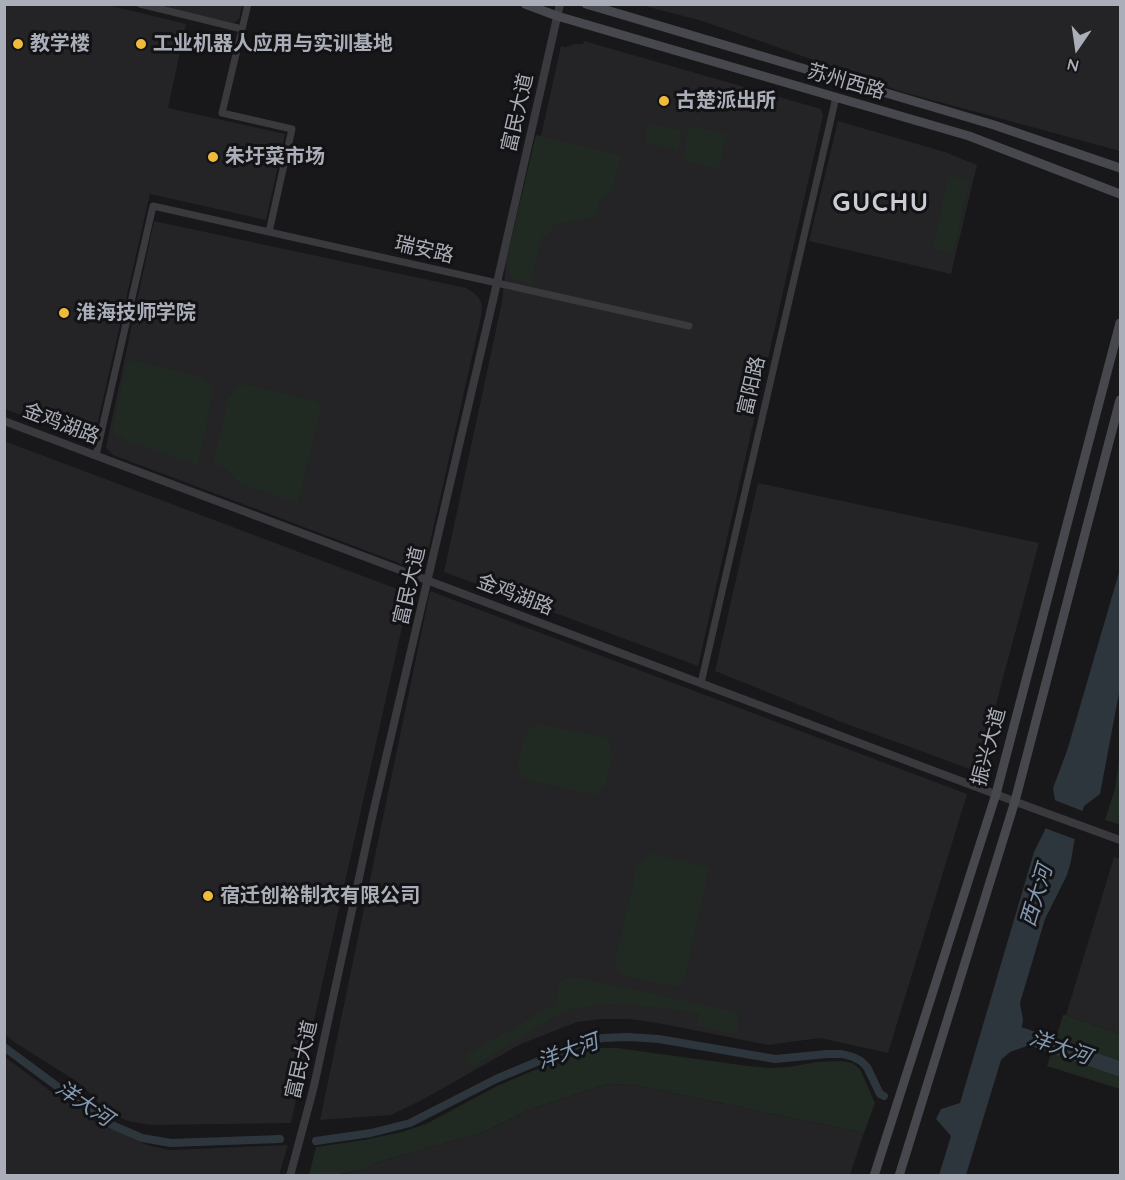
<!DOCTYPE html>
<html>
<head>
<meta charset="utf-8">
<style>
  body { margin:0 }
  #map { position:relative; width:1125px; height:1180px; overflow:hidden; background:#181719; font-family:Quicksand,sans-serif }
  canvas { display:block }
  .frame { position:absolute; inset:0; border:6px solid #aaaeb9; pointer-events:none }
  .north { position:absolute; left:1047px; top:18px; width:60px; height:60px; -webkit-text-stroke:4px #131214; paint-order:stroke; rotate:193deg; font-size:16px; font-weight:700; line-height:24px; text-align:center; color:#aaaeb9 }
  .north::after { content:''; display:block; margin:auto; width:21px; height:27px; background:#aaaeb9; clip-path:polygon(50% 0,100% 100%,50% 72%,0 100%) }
</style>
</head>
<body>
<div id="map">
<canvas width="1125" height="1180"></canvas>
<div class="frame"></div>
<div class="north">N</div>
</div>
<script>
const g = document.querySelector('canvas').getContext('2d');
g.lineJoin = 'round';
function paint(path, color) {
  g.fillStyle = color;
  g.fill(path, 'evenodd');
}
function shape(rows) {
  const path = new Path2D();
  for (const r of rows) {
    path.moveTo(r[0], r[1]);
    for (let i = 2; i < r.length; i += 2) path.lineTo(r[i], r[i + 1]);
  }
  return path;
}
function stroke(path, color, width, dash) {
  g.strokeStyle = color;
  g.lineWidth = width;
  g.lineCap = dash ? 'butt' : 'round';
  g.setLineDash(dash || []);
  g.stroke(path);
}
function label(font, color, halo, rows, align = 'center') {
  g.font = font + ' Quicksand,"Noto Sans SC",sans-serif';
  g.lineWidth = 6;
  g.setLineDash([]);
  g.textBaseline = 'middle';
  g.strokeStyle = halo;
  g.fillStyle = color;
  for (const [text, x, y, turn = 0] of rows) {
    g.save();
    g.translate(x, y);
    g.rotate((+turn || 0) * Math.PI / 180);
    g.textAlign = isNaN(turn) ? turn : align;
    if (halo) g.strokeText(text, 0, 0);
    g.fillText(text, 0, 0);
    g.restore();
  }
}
const built = shape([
  [4,5,108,5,186,24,168,108,285,134,266,220,150,194,93,443,5,409],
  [153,5,242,5,239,19,234,23],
  [641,5,1120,5,1120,151,899,91,780,48,702,21],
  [584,41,821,109,823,116,698,666,444,572,502,302,506,262,536,135,541,136,561,46,566,47,574,44,583,44],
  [838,121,945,152,977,165,951,274,809,241],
  [154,221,466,288,474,293,479,298,482,305,481,317,426,560,422,564,416,566,407,566,113,455,108,450,106,447],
  [4,441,400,590,406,595,407,605,291,1123,152,1125,132,1122,112,1115,104,1110,93,1096,76,1081,14,1042,5,1034],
  [758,483,1039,543,978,772,844,723,715,671],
  [430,591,967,794,888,1053,820,1038,768,1045,663,1024,630,1019,602,1019,577,1022,521,1044,422,1100,391,1115,320,1120],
  [1114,857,1120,859,1120,1034,1066,1015],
  [5,1057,65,1102,74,1104,80,1108,92,1120,147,1145,169,1150,288,1145,279,1175,5,1175],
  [608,1084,634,1085,864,1133,850,1175,334,1176,362,1170,375,1163,482,1133,531,1109]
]);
const green = shape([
  [648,123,682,130,678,150,644,142],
  [689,126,726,134,719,169,682,161],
  [536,135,621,155,612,192,600,201,596,217,556,224,548,234,541,239,532,277,533,285,516,280,511,277,506,262],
  [949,175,970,180,953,254,932,249],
  [132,360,200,377,210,383,213,388,213,394,198,465,129,442,112,432,126,364,129,361],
  [243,384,316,401,319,403,321,408,298,504,238,483,226,469,222,467,213,464,228,398,235,388],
  [537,724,605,737,610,742,613,755,607,781,600,792,595,795,534,782,523,778,519,773,517,765,523,740,529,729],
  [1120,755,1120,825,1105,820,1115,789],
  [652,854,657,854,706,866,709,869,684,981,681,984,676,987,625,976,619,970,615,962,636,869,642,860],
  [572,976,736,1012,739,1014,738,1030,735,1034,697,1026,699,1013,631,1005,608,1004,577,1008,561,1013,471,1068,464,1056,554,1005,557,995,558,982],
  [1063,1015,1066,1015,1120,1034,1120,1089,1047,1066],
  [593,1048,617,1048,748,1066,770,1068,789,1067,817,1062,841,1061,852,1063,860,1069,875,1103,864,1133,634,1085,608,1084,531,1109,482,1133,375,1163,362,1170,334,1175,309,1175,316,1147,364,1140,402,1132,426,1124,497,1086,561,1059]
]);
const water = shape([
  [1120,569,1120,688,1100,794,1084,806,1075,837,1071,861,1067,875,1045,919,1020,1003,1023,1020,1021,1030,1030,1035,1027,1046,1010,1052,1001,1060,966,1175,939,1175,951,1136,936,1119,941,1109,960,1103,1034,852,1044,832,1055,801,1053,788,1067,751]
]);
const pier = shape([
  [1052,799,1085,812,1077,840,1042,827]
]);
const canal = shape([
  [4,1047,100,1118,114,1126,142,1138,171,1143,280,1139],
  [316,1141,371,1133,410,1123,496,1079,584,1042,603,1038,627,1037,659,1039,775,1059,827,1054,842,1054,853,1057,861,1061,867,1067,880,1094,884,1096]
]);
const river = shape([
  [1010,1031,1120,1069]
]);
const minor = shape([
  [140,4,242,29],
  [248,4,222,113,292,129,269,232],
  [96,455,153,206,689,326],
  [701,683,836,97]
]);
const tertiary = shape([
  [4,421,1035,809,1120,840],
  [290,1176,314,1086,373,813,497,283,560,4]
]);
const secondary = shape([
  [525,4,557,16,969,136,1120,194],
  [586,4,994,125,1120,168],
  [874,1176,996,794,1120,323],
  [899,1176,1015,801,1120,400]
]);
const markers = [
  [18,44,6,"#eebb3b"],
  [141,44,6,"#eebb3b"],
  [664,101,6,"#eebb3b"],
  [213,157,6,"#eebb3b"],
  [64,313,6,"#eebb3b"],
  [208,896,6,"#eebb3b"]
];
const poiNames = [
  ["教学楼",30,44],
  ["工业机器人应用与实训基地",153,44],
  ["古楚派出所",676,101],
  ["朱圩菜市场",225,157],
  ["淮海技师学院",76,313],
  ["宿迁创裕制衣有限公司",220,896]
];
const streetNames = [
  ["苏州西路",846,82,16],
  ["富民大道",518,113,-77],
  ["瑞安路",424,250,13],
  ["富阳路",752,386,-77],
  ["金鸡湖路",61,424,21],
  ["富民大道",410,586,-77],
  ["金鸡湖路",515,595,21],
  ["振兴大道",989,747,-75],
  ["富民大道",302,1060,-77]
];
const waterNames = [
  ["西大河",1037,896,-73],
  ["洋大河",1060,1048,19],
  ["洋大河",568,1052,-20],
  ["洋大河",84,1104,34]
];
const districtNames = [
  ["GUCHU",881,203]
];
paint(built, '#242326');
paint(green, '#212923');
paint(water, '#2e363d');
paint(pier, '#181719');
stroke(canal, '#2e363d', 8);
stroke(river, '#2e363d', 15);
stroke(minor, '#39393e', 7);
stroke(tertiary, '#39393e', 8);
stroke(secondary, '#47484e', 9);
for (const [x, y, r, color] of markers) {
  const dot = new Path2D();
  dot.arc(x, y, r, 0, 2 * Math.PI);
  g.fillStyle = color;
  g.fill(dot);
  stroke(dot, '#131214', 2);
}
label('bold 20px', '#aaaeb9', '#131214', poiNames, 'left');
label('20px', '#aaaeb9', '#131214', streetNames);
label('italic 21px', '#829ab3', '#131214', waterNames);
g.letterSpacing = '1.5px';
label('bold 26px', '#cbcdd5', '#131214', districtNames);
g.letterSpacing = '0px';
</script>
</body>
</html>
